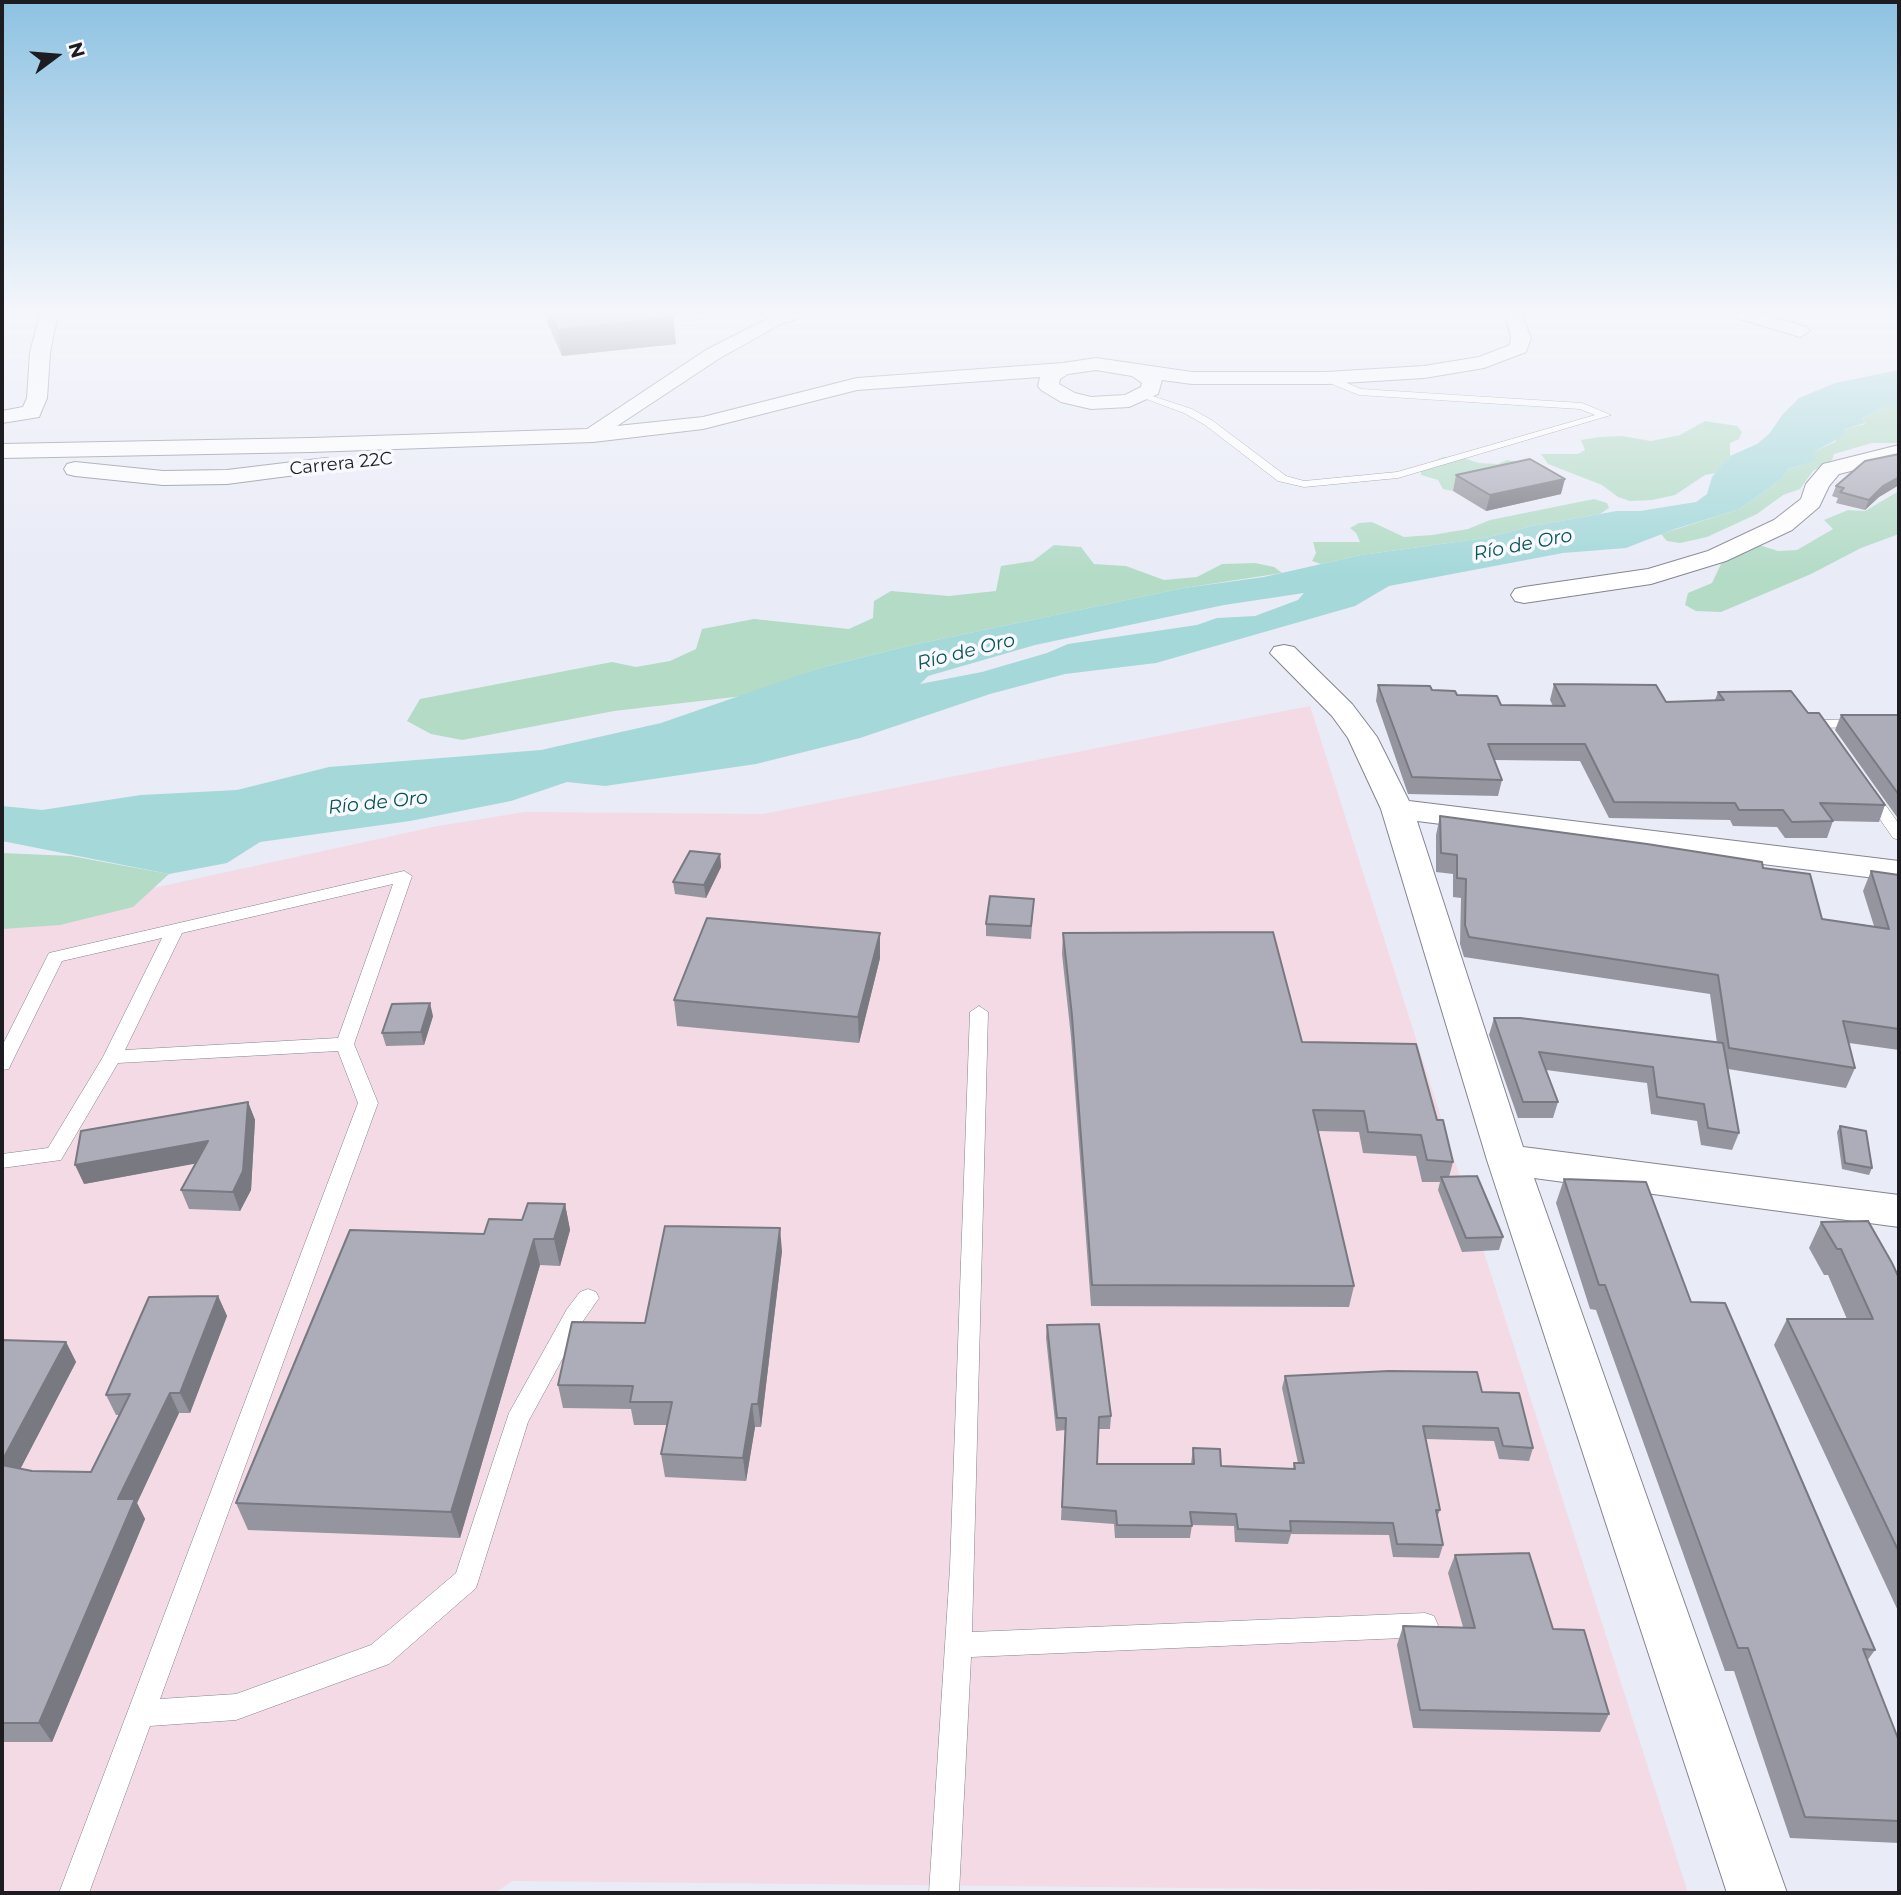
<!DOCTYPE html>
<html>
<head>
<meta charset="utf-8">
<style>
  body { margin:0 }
  #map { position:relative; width:1901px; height:1895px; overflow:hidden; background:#e9ebf7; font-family:Montserrat,sans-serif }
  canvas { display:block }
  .frame { position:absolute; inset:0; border:4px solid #1d1d21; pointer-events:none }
  .north { position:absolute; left:21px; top:21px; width:70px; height:70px; -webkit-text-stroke:5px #f8f9fe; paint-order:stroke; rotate:74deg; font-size:19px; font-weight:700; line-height:28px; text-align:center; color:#1d1d21 }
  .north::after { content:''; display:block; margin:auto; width:24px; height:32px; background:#1d1d21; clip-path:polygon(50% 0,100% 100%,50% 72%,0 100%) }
</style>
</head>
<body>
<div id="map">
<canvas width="1901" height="1895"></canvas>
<div class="frame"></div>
<div class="north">N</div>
</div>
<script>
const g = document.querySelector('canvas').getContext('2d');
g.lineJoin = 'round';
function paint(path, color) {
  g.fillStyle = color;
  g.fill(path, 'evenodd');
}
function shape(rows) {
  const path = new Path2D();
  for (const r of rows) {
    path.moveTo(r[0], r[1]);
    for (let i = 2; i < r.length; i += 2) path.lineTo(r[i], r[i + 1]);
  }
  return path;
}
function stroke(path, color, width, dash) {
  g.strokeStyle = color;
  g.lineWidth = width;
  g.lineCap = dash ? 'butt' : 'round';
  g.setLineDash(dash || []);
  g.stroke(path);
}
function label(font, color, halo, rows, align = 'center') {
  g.font = font + ' Montserrat,sans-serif';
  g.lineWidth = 7;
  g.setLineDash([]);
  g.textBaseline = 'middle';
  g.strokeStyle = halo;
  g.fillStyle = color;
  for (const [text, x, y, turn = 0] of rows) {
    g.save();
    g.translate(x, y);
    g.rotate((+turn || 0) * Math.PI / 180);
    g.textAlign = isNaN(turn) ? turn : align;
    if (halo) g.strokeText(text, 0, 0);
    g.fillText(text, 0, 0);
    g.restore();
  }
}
const industrial = shape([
  [1310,706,1688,1893,512,1881,495,1893,2,1893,2,921,438,826,525,812,763,814]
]);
const green = shape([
  [1886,406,1899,406,1899,443,1872,443,1834,454,1832,460,1813,471,1800,489,1783,495,1757,514,1707,537,1680,543,1667,541,1661,534,1740,509,1780,480,1788,469,1814,461,1815,451,1835,442,1843,430,1865,424,1863,418],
  [1705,421,1737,426,1742,432,1739,439,1730,443,1730,456,1716,473,1705,475,1675,495,1652,500,1630,501,1618,497,1602,485,1548,464,1541,454,1578,454,1585,450,1581,440,1599,437,1622,436,1651,441,1680,435],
  [1443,457,1461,457,1479,463,1498,464,1507,460,1520,462,1527,475,1453,491,1443,489,1438,480,1421,475,1421,467],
  [1899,491,1899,534,1861,548,1811,574,1721,612,1696,611,1685,605,1688,593,1712,583,1721,564,1737,548,1759,545,1778,551,1797,550,1833,529,1824,520,1848,510,1865,511],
  [1594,499,1607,503,1609,508,1600,514,1532,526,1485,538,1361,555,1321,564,1312,561,1316,553,1313,542,1360,542,1356,533,1350,528,1359,523,1372,522,1404,537,1432,535,1468,529,1490,520],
  [1054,545,1081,547,1094,564,1126,566,1164,580,1197,577,1222,564,1255,563,1274,567,1282,573,1184,588,908,646,820,668,743,696,614,711,462,740,431,734,407,721,420,699,612,662,636,667,670,661,696,649,702,629,754,619,849,629,873,618,874,601,891,591,949,596,996,591,1001,566,1033,561],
  [2,853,71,856,169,874,133,907,60,925,2,929]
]);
const water = shape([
  [1899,370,1899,406,1886,406,1863,418,1865,423,1843,430,1844,436,1815,451,1815,461,1788,469,1780,480,1740,509,1675,529,1626,548,1563,553,1389,586,1355,606,1156,663,1065,674,990,694,860,738,756,764,605,786,567,782,511,801,410,821,260,842,227,863,169,874,2,841,2,806,42,810,141,795,237,790,329,767,541,750,661,723,820,668,908,646,1184,588,1264,577,1361,555,1485,538,1532,526,1617,511,1640,511,1696,502,1707,494,1712,477,1730,456,1757,444,1769,434,1783,414,1799,398,1835,383],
  [1304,593,1298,600,1255,616,1217,618,1197,625,1068,644,1047,653,982,672,920,684,928,676,1035,645,1224,605]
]);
const service = shape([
  [706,313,731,313,686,321,681,318,706,313],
  [1322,376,1330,376,1361,389,1582,403,1611,415,1398,478,1304,487,1278,481,1205,425,1184,413,1138,396,1143,393,1192,409,1213,421,1286,476,1304,481,1397,472,1595,415,1580,409,1359,395,1322,380,1322,376],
  [1899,718,1899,726,1820,728,1813,724,1820,720,1899,718],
  [1869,787,1874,789,1899,824,1899,840,1893,838,1861,792,1869,787],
  [404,871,412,876,354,1044,378,1103,160,1699,236,1694,371,1645,456,1573,509,1413,567,1309,580,1292,588,1289,596,1292,599,1298,583,1321,528,1422,476,1588,389,1664,236,1720,150,1726,89,1893,59,1893,358,1103,338,1051,118,1063,61,1160,2,1168,2,1154,48,1148,103,1057,162,938,62,961,11,1064,9,1069,2,1070,2,1046,49,953,404,871],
  [393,884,338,1038,125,1050,182,933,393,884],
  [979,1006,988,1012,972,1632,1425,1613,1434,1616,1438,1625,1434,1634,1425,1637,971,1657,959,1893,929,1893,950,1568,970,1012,979,1006]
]);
const minor = shape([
  [40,313,58,313,50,353,47,398,39,417,2,423,2,411,23,407,27,398,30,353,40,313],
  [778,313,805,313,803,317,781,324,720,358,617,426,703,417,857,378,1063,363,1096,358,1192,372,1326,372,1424,366,1479,357,1510,345,1511,338,1507,320,1502,313,1521,313,1531,338,1526,352,1484,368,1424,378,1326,384,1192,384,1162,380,1158,394,1129,407,1091,409,1061,402,1041,390,1038,386,1040,377,857,390,703,429,593,442,311,452,2,458,2,444,311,438,587,429,706,350,778,313],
  [1096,370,1132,376,1142,383,1141,387,1125,395,1091,397,1075,393,1059,384,1060,379,1068,374,1096,370],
  [1731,313,1759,313,1807,327,1810,331,1800,337,1733,317,1731,313],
  [1899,445,1899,459,1839,474,1829,486,1819,507,1792,530,1726,561,1651,584,1524,603,1515,601,1511,595,1515,589,1524,587,1648,569,1708,551,1774,520,1801,499,1806,484,1823,464,1899,445],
  [326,458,334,460,337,465,334,470,227,484,163,485,75,476,67,474,64,469,67,464,75,462,163,471,227,470,326,458],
  [1284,645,1294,647,1352,704,1377,737,1409,801,1899,861,1899,881,1417,821,1523,1147,1899,1195,1899,1227,1534,1178,1787,1893,1727,1893,1487,1160,1381,809,1348,738,1332,716,1270,653,1274,647,1284,645]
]);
const wall = shape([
  [543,313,670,313,673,317,676,344,562,356],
  [1899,454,1899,485,1879,497,1865,510,1836,503,1838,498,1832,496,1836,486],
  [1456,475,1561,494,1486,511,1453,491],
  [1554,684,1666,702,1715,700,1718,692,1885,805,1879,822,1833,821,1827,838,1785,838,1777,827,1733,826,1730,820,1609,818,1580,761,1494,760,1502,780,1498,796,1408,794,1376,701,1378,685,1432,690,1501,705,1553,706,1550,700],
  [1841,715,1899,715,1899,820,1835,730],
  [1440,816,1763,868,1822,919,1874,926,1863,891,1871,871,1899,875,1899,1050,1849,1043,1855,1068,1846,1088,1728,1069,1739,1133,1732,1150,1701,1145,1697,1121,1651,1114,1647,1083,1546,1070,1558,1102,1553,1118,1518,1118,1489,1035,1494,1018,1717,1043,1710,994,1464,957,1460,944,1461,898,1453,897,1453,874,1436,872,1436,835],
  [720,854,721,867,706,898,675,894,673,882],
  [1033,912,1031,939,986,936,986,924],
  [880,933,880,958,859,1043,677,1026,674,1000],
  [1063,933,1302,1042,1437,1120,1453,1162,1449,1177,1503,1237,1499,1250,1462,1252,1438,1190,1440,1182,1422,1182,1416,1156,1363,1153,1359,1132,1318,1131,1354,1286,1349,1307,1091,1306,1071,1037,1062,954],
  [433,1016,424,1045,386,1046,382,1033],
  [248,1102,255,1120,251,1190,240,1211,189,1209,181,1190,196,1163,84,1184],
  [1840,1126,1872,1168,1869,1175,1842,1169,1837,1132],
  [1564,1179,1691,1302,1875,1650,1867,1661,1899,1741,1899,1843,1790,1838,1734,1671,1725,1671,1596,1310,1590,1309,1556,1203],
  [565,1204,570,1230,560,1266,540,1265,460,1538,248,1530,236,1503,484,1234],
  [1821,1222,1899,1278,1899,1613,1774,1345,1787,1319,1847,1319,1828,1275,1824,1275,1809,1248],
  [782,1251,761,1427,755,1427,746,1481,665,1477,661,1454,667,1425,634,1425,631,1409,563,1408,558,1385,645,1323],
  [218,1296,227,1316,190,1413,179,1413,137,1503,145,1519,52,1742,2,1742,2,1340,66,1342,76,1362,20,1469,32,1471,91,1472,119,1415,116,1415,106,1395],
  [1047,1325,1111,1416,1110,1429,1099,1429,1097,1464,1191,1464,1193,1448,1221,1466,1293,1469,1294,1463,1298,1463,1282,1388,1285,1376,1482,1392,1533,1448,1529,1461,1499,1459,1494,1441,1426,1439,1440,1510,1437,1517,1443,1545,1439,1558,1393,1557,1389,1535,1291,1534,1288,1544,1235,1542,1234,1526,1192,1525,1190,1538,1115,1538,1114,1524,1061,1520,1065,1430,1056,1431,1046,1338],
  [1455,1555,1553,1629,1609,1714,1600,1732,1413,1728,1397,1645,1403,1626,1463,1627,1448,1573]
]);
const shadedWall = shape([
  [673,317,676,344,562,356,558,330],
  [1899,477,1899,485,1879,497,1865,510,1869,500,1883,486],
  [1565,479,1561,494,1486,511,1490,495],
  [720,854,721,867,706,898,704,885],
  [880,933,880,958,859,1043,858,1017],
  [430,1003,433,1016,424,1045,421,1032],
  [248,1102,255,1120,251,1190,240,1211,233,1192],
  [208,1141,215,1160,84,1184,75,1165],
  [565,1204,570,1230,560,1266,554,1239],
  [780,1228,782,1251,761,1427,758,1404],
  [534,1239,540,1265,460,1538,451,1512],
  [218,1296,227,1316,190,1413,180,1393],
  [66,1342,76,1362,12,1485,2,1468,2,1461],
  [170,1393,179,1413,137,1503,145,1519,52,1742,39,1723,118,1499],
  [752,1404,755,1427,746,1481,743,1458]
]);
const building = shape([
  [550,313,670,313,673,317,558,330,550,313],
  [1899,454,1899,477,1883,486,1869,500,1840,492,1844,488,1836,486,1865,461,1899,454],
  [1530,459,1565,479,1490,495,1456,475,1530,459],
  [1554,684,1656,685,1666,702,1724,700,1718,692,1791,691,1808,713,1819,713,1885,805,1820,803,1833,821,1792,822,1783,810,1739,810,1735,803,1614,802,1585,744,1488,744,1502,780,1412,777,1378,685,1430,686,1432,690,1455,691,1457,695,1497,696,1501,705,1565,706,1554,684],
  [1841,715,1899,715,1899,795,1841,715],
  [1440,816,1647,844,1762,862,1763,868,1810,874,1822,919,1889,929,1871,871,1899,875,1899,1029,1843,1021,1855,1068,1729,1048,1718,975,1469,937,1465,925,1466,879,1457,878,1457,855,1441,853,1440,816],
  [690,851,720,854,704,885,673,882,690,851],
  [990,896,1034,899,1031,926,986,924,990,896],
  [707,918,880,933,858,1017,674,1000,707,918],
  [1273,932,1302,1042,1416,1044,1437,1120,1443,1120,1453,1162,1427,1160,1421,1135,1368,1132,1364,1111,1313,1110,1354,1286,1092,1285,1072,1016,1063,933,1273,932],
  [430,1003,421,1032,382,1033,392,1004,430,1003],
  [1494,1018,1520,1018,1723,1043,1739,1133,1708,1128,1704,1104,1657,1097,1653,1067,1539,1052,1558,1102,1523,1102,1494,1018],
  [248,1102,243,1171,233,1192,181,1190,208,1141,75,1165,81,1131,248,1102],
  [1840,1126,1866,1131,1872,1168,1845,1163,1840,1126],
  [1477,1176,1503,1237,1466,1238,1441,1177,1477,1176],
  [1564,1179,1646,1182,1691,1302,1725,1303,1875,1650,1863,1649,1899,1741,1899,1821,1805,1817,1748,1648,1738,1648,1605,1285,1599,1285,1564,1179],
  [528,1203,565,1204,554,1239,534,1239,451,1512,236,1503,350,1230,484,1234,489,1219,522,1220,528,1203],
  [1868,1221,1892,1263,1899,1278,1899,1552,1787,1319,1873,1319,1841,1249,1837,1249,1821,1222,1868,1221],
  [665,1226,780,1228,758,1404,752,1404,743,1458,661,1454,672,1402,630,1402,633,1386,558,1385,572,1322,645,1323,665,1226],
  [218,1296,180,1393,170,1393,118,1499,135,1499,39,1723,2,1723,2,1465,32,1471,91,1472,130,1394,106,1395,149,1297,218,1296],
  [1099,1324,1111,1416,1099,1417,1097,1464,1194,1464,1193,1448,1220,1449,1221,1466,1295,1469,1294,1463,1304,1463,1285,1376,1389,1371,1477,1372,1482,1392,1519,1393,1533,1448,1503,1446,1498,1428,1423,1426,1440,1510,1436,1510,1443,1545,1397,1544,1393,1523,1290,1521,1291,1531,1238,1529,1236,1514,1190,1512,1192,1526,1117,1525,1116,1511,1062,1507,1066,1418,1057,1418,1047,1325,1099,1324],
  [2,1340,66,1342,2,1461,2,1340],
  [1529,1553,1553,1629,1584,1630,1609,1714,1420,1710,1403,1626,1475,1628,1455,1555,1529,1553]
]);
const farStreetnames = [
  ["Carrera 22C",341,464,-6]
];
const farWaternames = [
  ["Río de Oro",1523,545,-11],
  ["Río de Oro",966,652,-14],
  ["Río de Oro",378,803,-6]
];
paint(industrial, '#f3dae4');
paint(green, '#b3dbc6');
paint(water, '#a4d8d9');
stroke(service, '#83858f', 1);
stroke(minor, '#83858f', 2);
paint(service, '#fff');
paint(minor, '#fff');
paint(wall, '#94959e');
paint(shadedWall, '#787981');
paint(building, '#acadb8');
stroke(building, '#787981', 2);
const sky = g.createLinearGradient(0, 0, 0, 578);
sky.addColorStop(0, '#8dc2e2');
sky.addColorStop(0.54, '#f5f6fb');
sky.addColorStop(1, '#f5f6fb00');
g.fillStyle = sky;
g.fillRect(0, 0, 1901, 578);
label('18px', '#1d1d21', '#f8f9fe', farStreetnames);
label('italic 19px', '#075456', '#f8f9fe', farWaternames);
</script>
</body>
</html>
